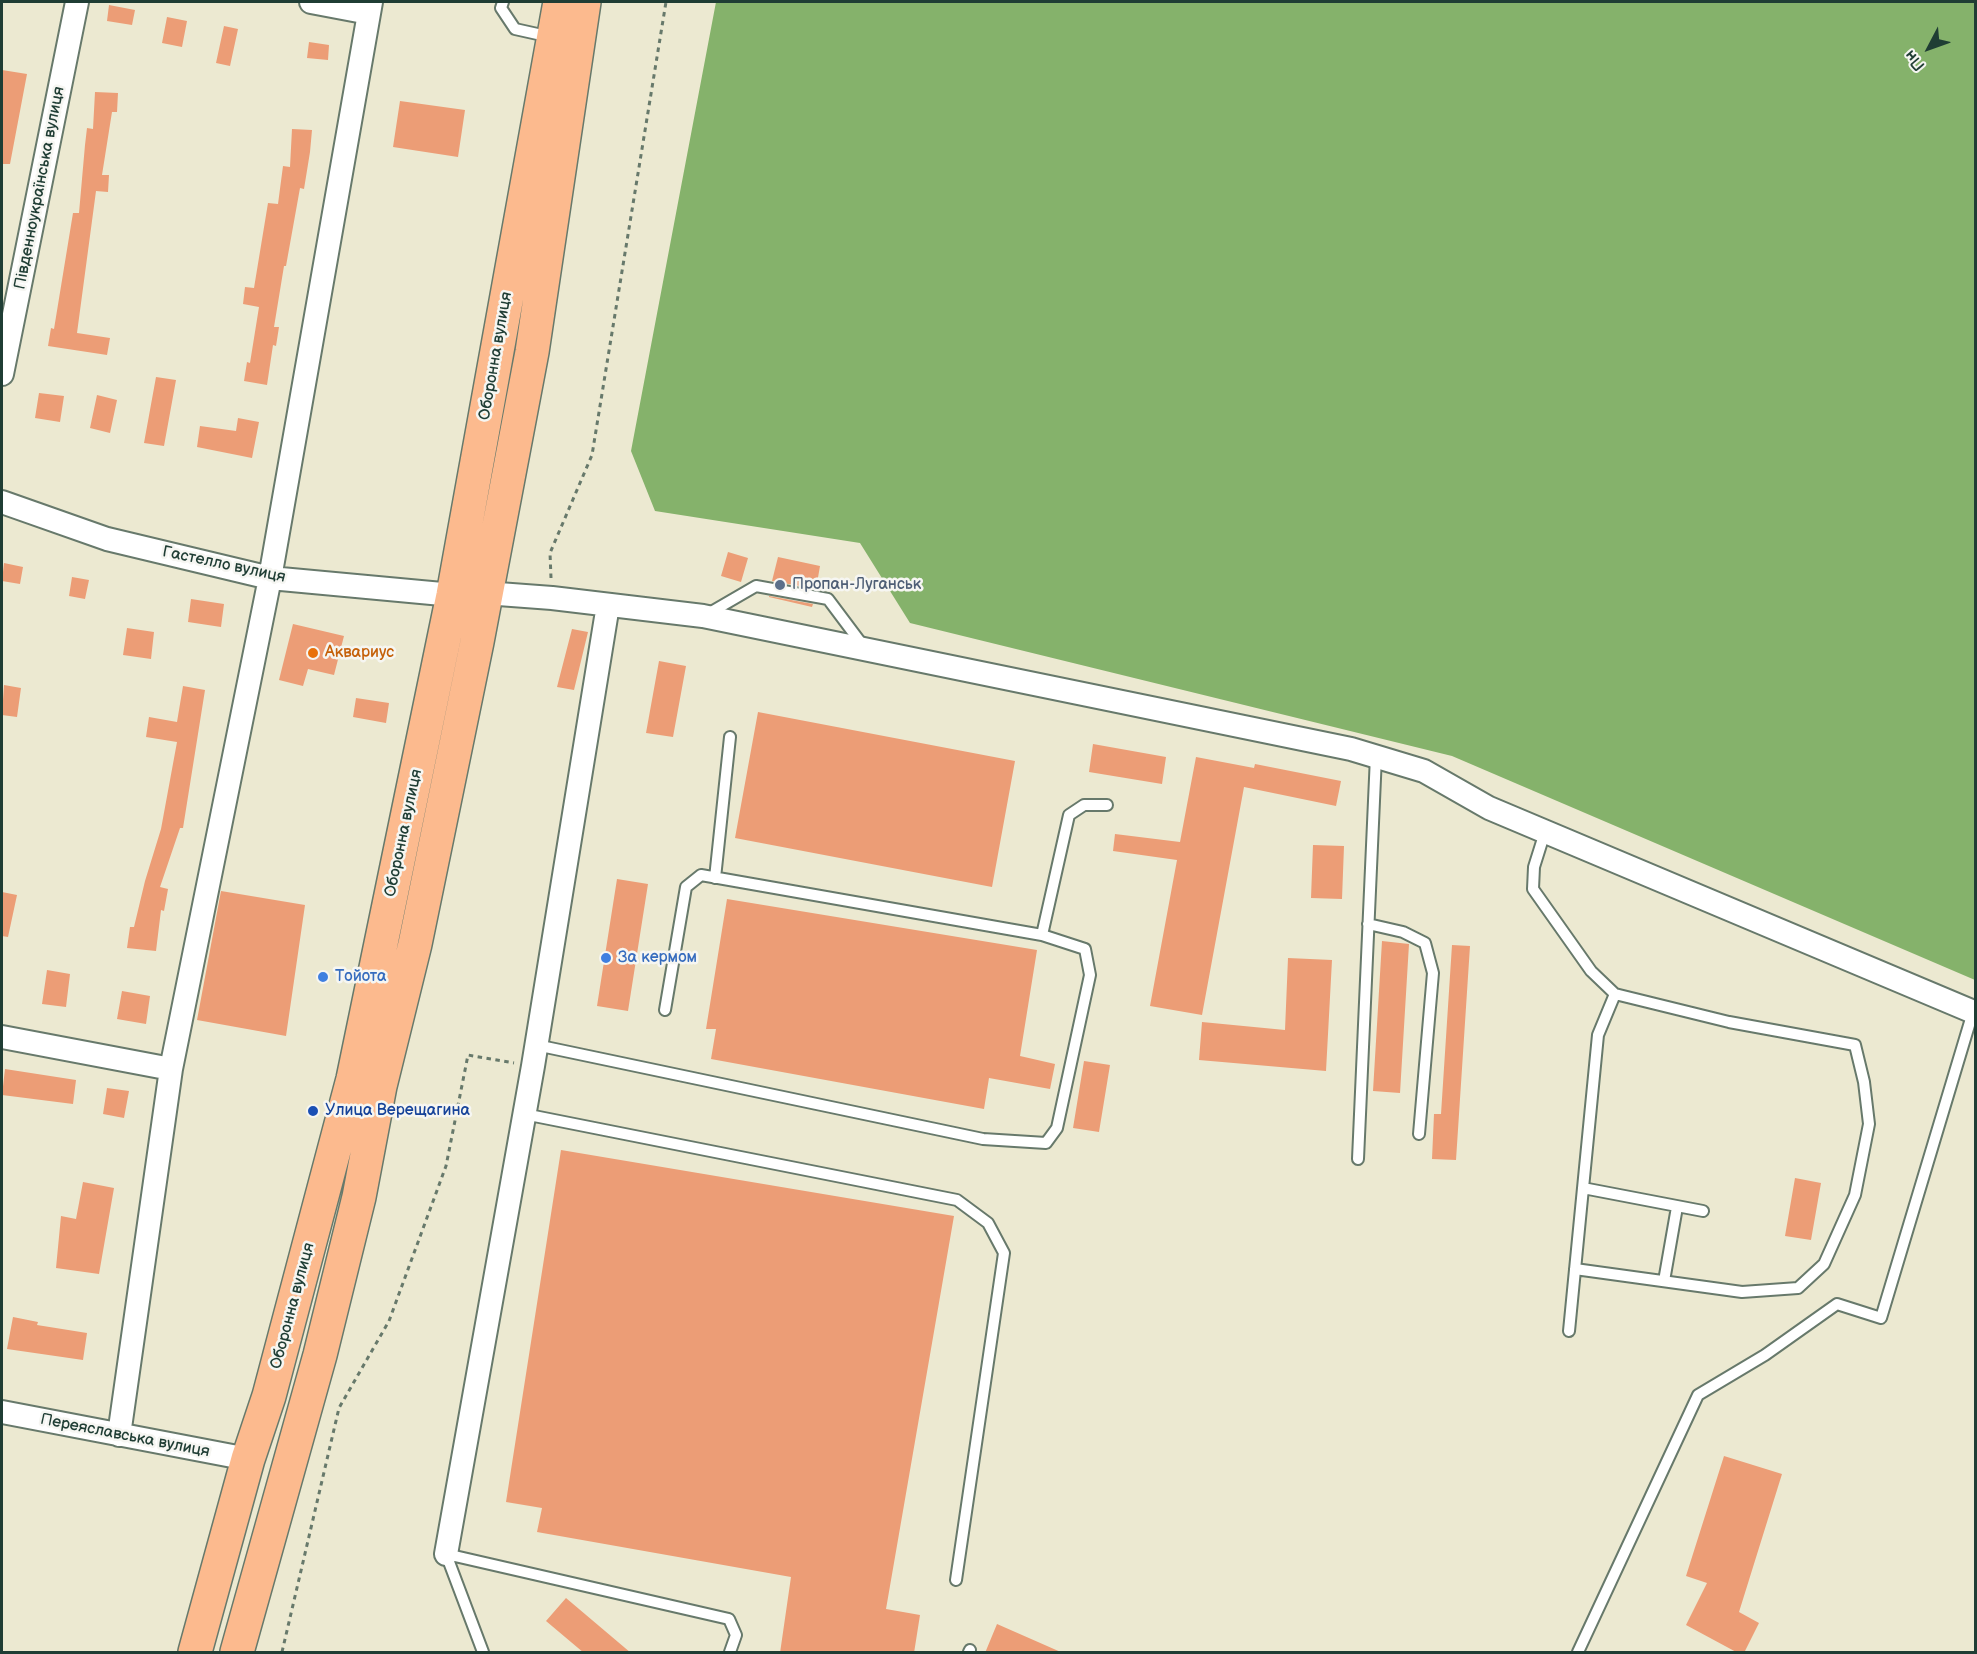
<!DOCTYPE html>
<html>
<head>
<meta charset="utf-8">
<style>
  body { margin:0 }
  #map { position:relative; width:1977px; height:1654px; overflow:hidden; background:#ece9d1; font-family:"Balsamiq Sans",sans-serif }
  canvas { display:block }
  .frame { position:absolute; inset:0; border:3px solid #1f3d34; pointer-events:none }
  .north { position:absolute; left:1899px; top:18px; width:60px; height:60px; -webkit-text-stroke:4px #f6f6f2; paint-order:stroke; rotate:229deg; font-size:16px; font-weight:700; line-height:24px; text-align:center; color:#1f3d34 }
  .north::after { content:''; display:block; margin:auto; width:21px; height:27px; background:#1f3d34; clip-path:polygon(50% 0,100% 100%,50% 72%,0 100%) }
</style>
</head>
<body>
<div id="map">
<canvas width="1977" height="1654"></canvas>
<div class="frame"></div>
<div class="north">Пн</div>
</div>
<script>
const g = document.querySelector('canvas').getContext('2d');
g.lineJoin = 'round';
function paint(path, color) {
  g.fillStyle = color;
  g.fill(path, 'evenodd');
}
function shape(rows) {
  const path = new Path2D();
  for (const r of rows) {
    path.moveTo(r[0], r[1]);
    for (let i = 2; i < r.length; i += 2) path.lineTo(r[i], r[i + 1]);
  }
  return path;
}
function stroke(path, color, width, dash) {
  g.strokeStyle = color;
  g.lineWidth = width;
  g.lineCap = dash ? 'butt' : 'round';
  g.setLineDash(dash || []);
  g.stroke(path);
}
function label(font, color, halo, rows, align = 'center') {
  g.font = font + ' "Balsamiq Sans",sans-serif';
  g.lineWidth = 5;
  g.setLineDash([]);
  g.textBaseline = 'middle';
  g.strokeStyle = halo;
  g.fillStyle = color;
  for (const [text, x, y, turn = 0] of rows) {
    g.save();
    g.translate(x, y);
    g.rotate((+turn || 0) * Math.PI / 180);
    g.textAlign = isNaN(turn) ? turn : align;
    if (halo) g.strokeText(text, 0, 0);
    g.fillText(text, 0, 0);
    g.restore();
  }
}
const forest = shape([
  [716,2,1975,2,1975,980,1452,756,910,623,860,543,655,511,631,451]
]);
const building = shape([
  [109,5,135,10,132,25,107,21],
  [167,17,187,21,182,47,162,43],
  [224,26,238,29,230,66,216,63],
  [309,42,329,45,328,60,307,58],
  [2,70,27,74,10,164,2,164],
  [95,92,118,93,117,112,112,112,102,175,109,175,108,192,96,191,77,333,110,338,107,355,48,346,51,328,54,329,73,213,79,213,85,145,87,128,93,129],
  [400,101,465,110,458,157,393,147],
  [292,129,312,130,310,152,304,189,300,188,286,266,284,266,274,327,279,327,276,346,273,345,267,385,244,381,247,362,250,363,259,307,243,304,245,287,254,288,268,203,278,204,283,166,290,167],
  [156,377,176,380,164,446,144,443],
  [39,393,64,396,60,422,35,418],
  [97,395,117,400,110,433,90,428],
  [238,418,259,422,252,458,197,447,200,426,236,431],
  [728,552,748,558,741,582,721,576],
  [778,557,820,566,816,589,772,581],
  [4,563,23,567,20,584,2,581],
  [72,577,89,580,85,599,69,596],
  [769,596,813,604,812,607,769,597],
  [191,599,224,604,221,627,188,622],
  [293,624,344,636,334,675,308,669,303,686,279,680],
  [127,628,154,632,151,659,123,655],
  [572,629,588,632,574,690,557,687],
  [659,661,686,666,673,737,646,733],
  [4,685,21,688,17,717,2,715],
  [183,686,205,690,183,828,180,828,160,887,168,889,164,911,161,910,156,951,127,948,130,927,134,927,145,881,161,829,177,742,146,737,149,717,177,722],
  [356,698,389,703,386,723,353,717],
  [758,712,1015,761,992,887,735,838],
  [1093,744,1166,757,1162,784,1089,772],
  [1196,757,1254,768,1255,764,1341,781,1336,806,1244,787,1202,1015,1150,1006,1177,860,1113,851,1115,834,1180,842],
  [1313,845,1344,846,1342,899,1311,898],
  [617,879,648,884,628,1011,597,1006],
  [221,891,305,905,286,1036,197,1020],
  [2,892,17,895,8,937,2,936],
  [727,899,1037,950,1020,1056,1055,1064,1050,1089,989,1078,984,1109,711,1059,716,1029,706,1029],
  [1382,941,1409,944,1400,1093,1373,1091],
  [1452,945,1470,946,1456,1160,1432,1159,1434,1114,1441,1114],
  [1288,958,1332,960,1326,1071,1199,1060,1202,1022,1285,1030],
  [47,970,70,974,66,1007,42,1004],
  [122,991,150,996,146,1024,117,1019],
  [1084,1061,1110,1065,1099,1132,1073,1128],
  [5,1069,76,1080,73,1104,2,1095],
  [107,1088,129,1091,124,1118,103,1114],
  [561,1150,954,1216,886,1609,920,1615,914,1653,780,1653,791,1577,537,1532,542,1508,506,1502],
  [1795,1178,1821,1183,1811,1240,1785,1236],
  [83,1182,114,1188,99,1274,56,1268,61,1216,76,1219],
  [13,1317,38,1322,37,1325,87,1333,83,1360,7,1349],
  [1724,1456,1782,1474,1739,1612,1759,1623,1744,1653,1738,1653,1686,1625,1707,1583,1686,1576],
  [566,1598,631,1653,584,1653,546,1621],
  [997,1624,1063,1653,985,1653]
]);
const path = shape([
  [551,578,550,553,592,455,666,2],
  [282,1652,339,1408,389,1321,446,1166,468,1055,514,1063]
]);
const lane = shape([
  [503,2,501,8,515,29,551,37],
  [706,615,756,586,828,599,864,647],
  [1545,832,1534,867,1533,889,1591,971,1615,994,1729,1022,1855,1045,1864,1082,1869,1124,1855,1195,1824,1264,1798,1288,1742,1292,1575,1269],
  [715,878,730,737],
  [1368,924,1403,932,1425,943,1433,973,1419,1134],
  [1042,935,1069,815,1084,805,1107,805],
  [536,1045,983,1139,1046,1143,1057,1128,1090,975,1085,949,1042,935,701,875,686,887,665,1010],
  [524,1114,957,1200,988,1223,1004,1253,956,1580],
  [1358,1159,1376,756],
  [1583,1188,1703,1211],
  [1664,1281,1677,1207],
  [1569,1331,1598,1035,1615,994],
  [446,1554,729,1619,736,1635,730,1652],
  [446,1554,483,1652],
  [969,1652,970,1650],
  [1578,1652,1698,1395,1765,1355,1837,1304,1881,1318,1973,1012]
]);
const street = shape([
  [311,2,369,13],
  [2,374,77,2],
  [2,502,107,539,270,578,453,595,485,593,552,598,703,616,1351,749,1424,771,1489,808,1976,1013],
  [2,1037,171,1069],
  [2,1412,248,1459],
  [119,1435,171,1069,270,578,371,2],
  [446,1554,533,1066,608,605]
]);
const primary = shape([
  [195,1652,248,1459,269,1396,353,1079,453,595,560,2],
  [237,1652,320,1355,359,1197,380,1086,415,944,477,642,532,352,584,2]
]);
const markers = [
  [780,585,6,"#5c6f8a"],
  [313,653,6,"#e8710a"],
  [606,958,6,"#3f7fe0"],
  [323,977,6,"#3f7fe0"],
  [313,1111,6,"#1a4fb4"]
];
const streetNames = [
  ["Південноукраїнська вулиця",40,188,-79],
  ["Оборонна вулиця",496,356,-80],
  ["Гастелло вулиця",224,565,12],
  ["Оборонна вулиця",404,833,-78],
  ["Оборонна вулиця",293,1306,-75],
  ["Переяславська вулиця",125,1436,11]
];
const serviceNames = [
  ["Пропан-Луганськ",792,585]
];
const foodNames = [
  ["Аквариус",325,653]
];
const shopNames = [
  ["За кермом",618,958],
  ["Тойота",335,977]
];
const transitNames = [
  ["Улица Верещагина",325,1111]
];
paint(forest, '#85b26b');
paint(building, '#ec9d76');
stroke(lane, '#67796b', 14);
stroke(street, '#67796b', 26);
stroke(primary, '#67796b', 36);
stroke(path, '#67796b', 3, [4.5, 4.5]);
stroke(lane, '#fff', 10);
stroke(street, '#fff', 22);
stroke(primary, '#fcba8e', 33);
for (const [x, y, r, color] of markers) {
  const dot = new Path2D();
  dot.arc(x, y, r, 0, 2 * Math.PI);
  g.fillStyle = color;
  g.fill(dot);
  stroke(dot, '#f6f6f2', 2);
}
label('16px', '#1f3d34', '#f6f6f2', streetNames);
label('16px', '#4e5e75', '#f6f6f2', serviceNames, 'left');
label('16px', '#c56008', '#f6f6f2', foodNames, 'left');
label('16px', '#366cbe', '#f6f6f2', shopNames, 'left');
label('16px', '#164399', '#f6f6f2', transitNames, 'left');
</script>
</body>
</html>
